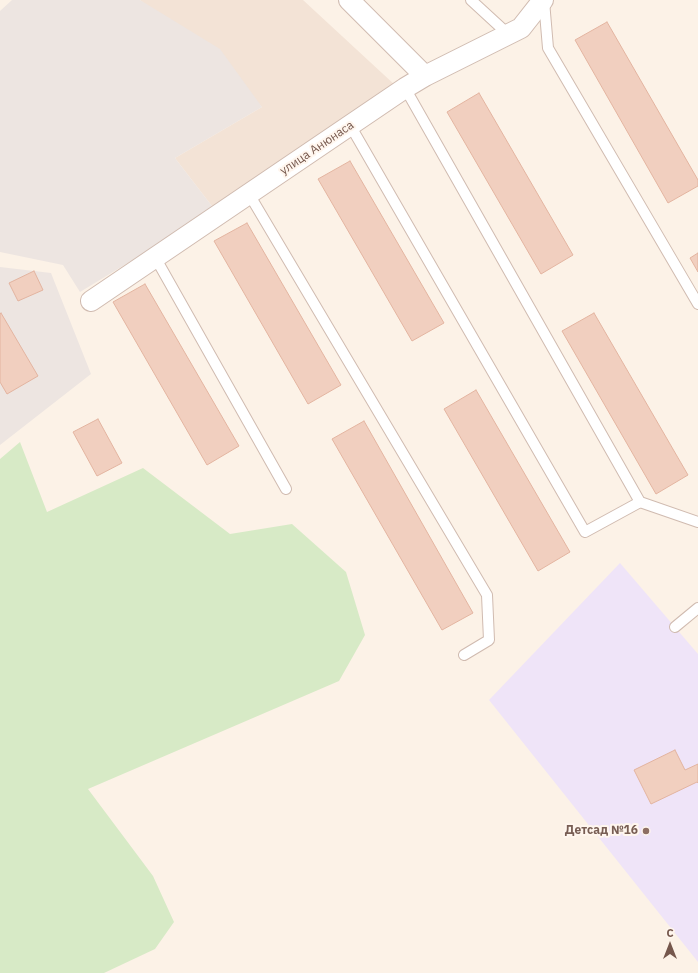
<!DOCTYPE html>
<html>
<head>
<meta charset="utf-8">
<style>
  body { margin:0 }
  #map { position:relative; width:698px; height:973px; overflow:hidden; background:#fcf2e7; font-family:"IBM Plex Sans",sans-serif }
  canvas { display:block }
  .north { position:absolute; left:650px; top:925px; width:40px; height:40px; -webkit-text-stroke:3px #fff6ee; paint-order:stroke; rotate:0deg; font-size:11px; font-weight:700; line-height:16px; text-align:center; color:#75574c }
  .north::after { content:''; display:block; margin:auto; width:14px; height:18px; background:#75574c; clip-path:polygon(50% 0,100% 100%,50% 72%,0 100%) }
</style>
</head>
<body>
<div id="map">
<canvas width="698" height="973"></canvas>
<div class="north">С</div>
</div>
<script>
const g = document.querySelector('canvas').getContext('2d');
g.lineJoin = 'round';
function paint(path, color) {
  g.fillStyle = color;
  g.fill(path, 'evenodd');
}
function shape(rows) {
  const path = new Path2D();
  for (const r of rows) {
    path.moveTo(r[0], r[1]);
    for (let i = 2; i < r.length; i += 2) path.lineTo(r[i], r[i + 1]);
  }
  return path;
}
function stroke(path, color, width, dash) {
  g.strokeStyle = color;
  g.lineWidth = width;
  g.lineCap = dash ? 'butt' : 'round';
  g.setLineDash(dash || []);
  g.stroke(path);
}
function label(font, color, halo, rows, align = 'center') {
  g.font = font + ' "IBM Plex Sans",sans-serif';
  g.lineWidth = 4;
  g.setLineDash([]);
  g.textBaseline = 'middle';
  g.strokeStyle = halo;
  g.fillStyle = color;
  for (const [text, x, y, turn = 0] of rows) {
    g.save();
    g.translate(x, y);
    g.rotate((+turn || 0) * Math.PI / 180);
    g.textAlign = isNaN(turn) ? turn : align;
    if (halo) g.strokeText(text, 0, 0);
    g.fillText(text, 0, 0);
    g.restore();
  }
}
const residential = shape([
  [140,0,303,0,396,86,215,210,175,158,262,107]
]);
const industrial = shape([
  [12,0,140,0,220,49,262,107,175,158,215,210,80,292,63,265,0,252,0,11],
  [0,267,51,273,91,374,0,445]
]);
const education = shape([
  [620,563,698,654,698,962,489,700]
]);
const green = shape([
  [20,442,47,512,143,468,230,534,292,524,346,572,365,635,339,681,88,789,153,876,174,922,155,949,104,973,0,973,0,459]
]);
const building = shape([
  [607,22,698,180,698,186,668,203,575,40,607,22],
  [479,93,573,255,541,274,447,112,479,93],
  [350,161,444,323,412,341,318,179,350,161],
  [247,223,341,385,308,404,214,241,247,223],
  [698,253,698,272,690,258,698,253],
  [34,271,43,290,18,301,9,283,34,271],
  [145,284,239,446,207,465,113,302,145,284],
  [1,313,38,376,7,394,0,382,0,314,1,313],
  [594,313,688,475,656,494,562,331,594,313],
  [476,390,570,552,538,571,444,409,476,390],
  [98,419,122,463,97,476,73,432,98,419],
  [364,421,473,613,442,630,332,439,364,421],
  [675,750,685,770,698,764,698,783,697,782,651,804,634,770,675,750]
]);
const service = shape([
  [471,0,509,35],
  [544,1,548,48,698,304],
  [405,88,640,502,698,522],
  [350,125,585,532,640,502],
  [249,194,487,595,489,640,464,655],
  [155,257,286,489],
  [675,627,698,608]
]);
const minor = shape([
  [349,0,425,76],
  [91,301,405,88,425,76,521,28,543,0]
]);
const markers = [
  [646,831,4,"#8d6e63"]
];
const streetNames = [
  ["улица Анюнаса",317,148,-34]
];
const educationNames = [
  ["Детсад №16",638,831]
];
paint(residential, '#f3e3d6');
paint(industrial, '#ede5e1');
paint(education, '#efe4f8');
paint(green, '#d7eac6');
paint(building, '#f1cfbf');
stroke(building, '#e3b4a0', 1);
stroke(service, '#d0bbb0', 12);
stroke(minor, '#d0bbb0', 22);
stroke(service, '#fff', 10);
stroke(minor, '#fff', 20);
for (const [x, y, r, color] of markers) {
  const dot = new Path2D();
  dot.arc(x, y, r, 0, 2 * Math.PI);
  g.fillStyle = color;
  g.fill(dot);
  stroke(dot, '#fff6ee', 1.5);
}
label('12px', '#75574c', '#fff6ee', streetNames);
label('bold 12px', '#785e54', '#fff6ee', educationNames, 'right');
</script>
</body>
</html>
